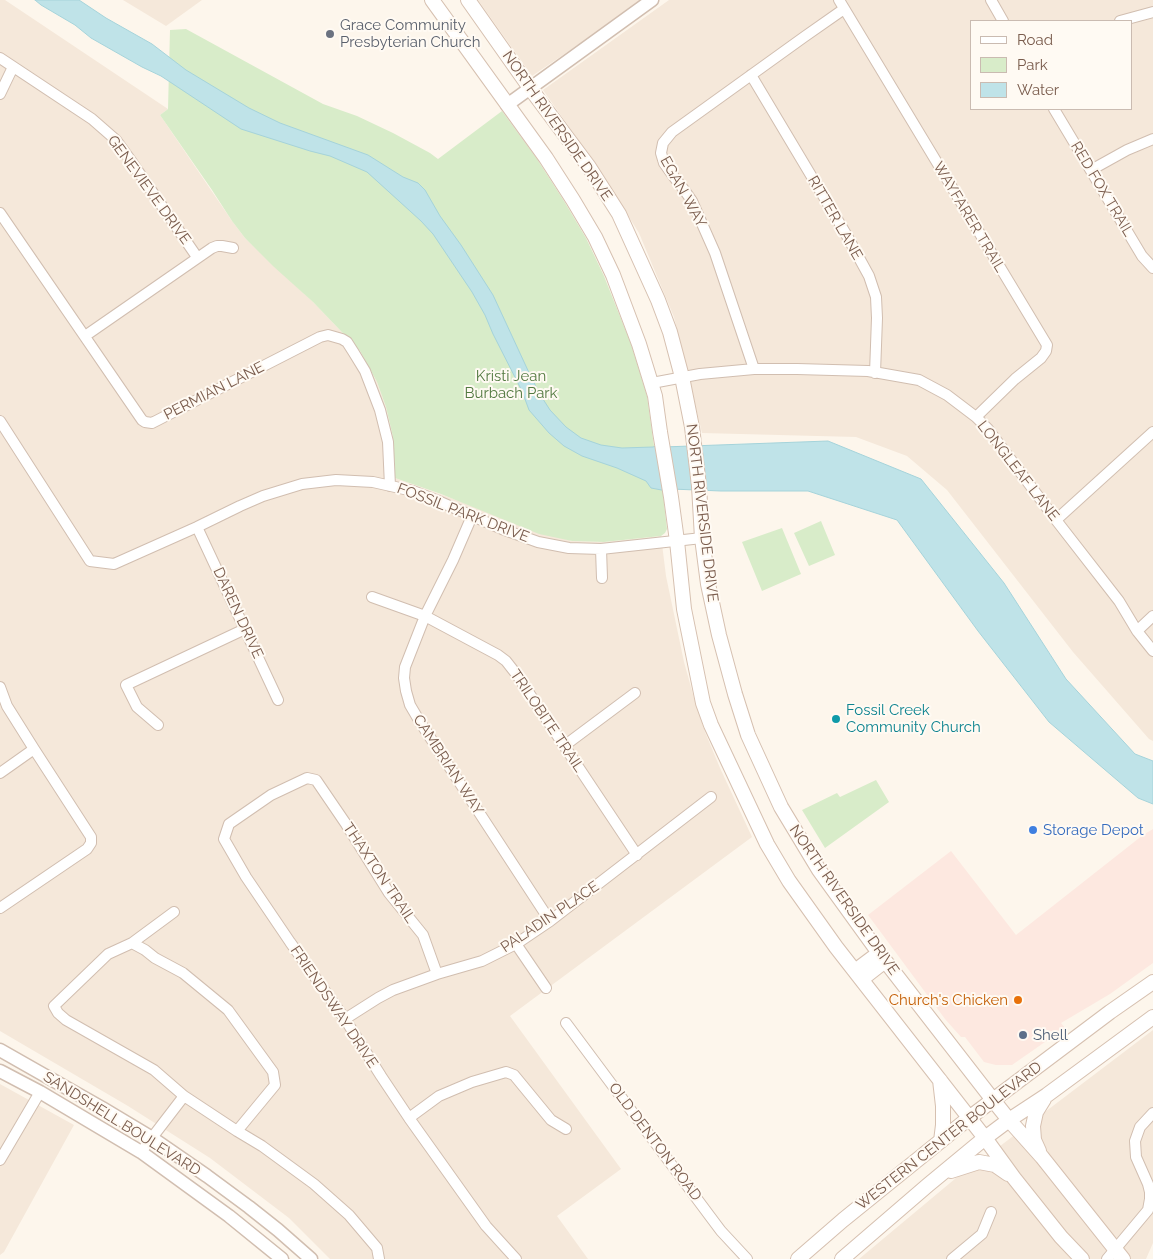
<!DOCTYPE html>
<html>
<head>
<meta charset="utf-8">
<style>
  body { margin:0 }
  #map { position:relative; width:1153px; height:1259px; overflow:hidden; background:#fdf6ec; font-family:Raleway,sans-serif }
  canvas { display:block }
  .legend { position:absolute; left:970px; top:20px; width:162px; height:90px; box-sizing:border-box; background:#fffaf3; border:1px solid #cabbb1; margin:0; padding:6px 9px; list-style:none; font-size:15px; color:#7a5c4d }
  .legend li { display:flex; align-items:center; gap:10px; height:25px }
  .legend b { width:25px; border:1px solid #cabbb1 }
</style>
</head>
<body>
<div id="map">
<canvas width="1153" height="1259"></canvas>
<ul class="legend">
<li><b style="height:6px;background:#fff"></b>Road</li>
<li><b style="height:14px;background:#d8ecc9"></b>Park</li>
<li><b style="height:14px;background:#bfe3e8"></b>Water</li>
</ul>
</div>
<script>
const g = document.querySelector('canvas').getContext('2d');
g.lineJoin = 'round';
function paint(path, color) {
  g.fillStyle = color;
  g.fill(path, 'evenodd');
}
function shape(rows) {
  const path = new Path2D();
  for (const r of rows) {
    path.moveTo(r[0], r[1]);
    for (let i = 2; i < r.length; i += 2) path.lineTo(r[i], r[i + 1]);
  }
  return path;
}
function stroke(path, color, width, dash) {
  g.strokeStyle = color;
  g.lineWidth = width;
  g.lineCap = dash ? 'butt' : 'round';
  g.setLineDash(dash || []);
  g.stroke(path);
}
function label(font, color, halo, rows, align = 'center') {
  g.font = font + ' Raleway,sans-serif';
  g.lineWidth = 4;
  g.setLineDash([]);
  g.textBaseline = 'middle';
  g.strokeStyle = halo;
  g.fillStyle = color;
  for (const [text, x, y, turn = 0] of rows) {
    g.save();
    g.translate(x, y);
    g.rotate((+turn || 0) * Math.PI / 180);
    g.textAlign = isNaN(turn) ? turn : align;
    if (halo) g.strokeText(text, 0, 0);
    g.fillText(text, 0, 0);
    g.restore();
  }
}
const residential = shape([
  [0,0,5,0,168,109,160,115,232,221,245,238,313,302,360,351,377,382,386,407,393,437,394,466,395,478,572,541,604,542,661,536,666,576,684,662,694,698,705,732,720,768,752,837,510,1016,621,1169,557,1216,588,1259,330,1259,289,1218,210,1158,128,1106,0,1031],
  [123,0,202,0,166,26],
  [478,0,644,0,532,76],
  [669,0,1153,0,1153,741,1149,739,1073,652,947,490,907,456,856,437,702,433,674,317,639,233,604,177,543,90],
  [972,21,1132,21,1132,109,972,109],
  [1153,1030,1153,1243,1146,1259,859,1259,956,1178,979,1162],
  [0,1084,74,1125,4,1252,0,1255]
]);
const commercial = shape([
  [1153,829,1153,963,1110,994,1061,1023,1065,1028,1012,1065,996,1065,984,1062,965,1037,961,1037,945,1019,868,915,951,851,1016,935,1143,835]
]);
const green = shape([
  [186,29,323,104,357,116,393,133,430,153,438,159,502,111,537,159,564,201,586,238,604,276,631,344,647,396,657,467,663,493,667,529,665,533,661,536,604,542,572,541,539,534,441,494,395,478,393,437,386,407,377,382,360,351,313,302,273,266,245,238,232,221,212,190,160,115,168,109,170,30],
  [821,521,835,555,809,566,794,533],
  [782,528,801,574,762,591,742,542],
  [876,780,889,802,825,848,802,810,837,793,840,797]
]);
const water = shape([
  [35,0,79,0,106,18,152,44,186,70,249,108,280,123,368,155,403,177,418,183,425,190,440,216,461,245,493,295,531,377,541,396,550,410,566,427,581,438,601,445,622,448,653,447,662,444,663,447,828,441,921,479,1004,583,1066,679,1135,754,1153,761,1153,804,1138,798,1049,722,978,631,897,520,808,491,721,491,671,489,672,492,651,488,646,481,617,468,582,456,564,446,549,433,529,410,522,391,493,334,485,315,472,292,433,234,421,221,367,172,330,156,310,151,241,129,161,76,142,67,91,38,75,25,41,5,35,0]
]);
const minor = shape([
  [839,0,1047,345,1046,351,1041,358,1015,379,976,417],
  [991,0,1003,21],
  [1120,21,1153,12],
  [0,58,92,119,116,140,129,158,197,257],
  [751,75,846,234,869,276,876,297,877,318,875,373],
  [0,94,13,67],
  [1054,109,1142,256,1153,268],
  [1091,170,1127,150,1153,139],
  [0,213,142,420,145,422,152,423,320,337,328,335,342,339,347,342,354,353,365,371,380,410,388,442,390,486],
  [85,336,212,248,217,246,222,246,233,248],
  [754,369,715,253,692,201,685,191,674,177,664,163,661,153,663,143,672,132,804,37,844,9],
  [652,383,700,374,754,369,797,369,868,371,919,380,947,395,976,417,988,429,1056,520,1119,601,1137,631,1153,651],
  [0,421,90,561,114,564,197,527,240,506,263,496,302,484,336,480,373,482,413,491,436,500,502,529,538,542,569,548,601,549,702,538],
  [472,516,453,560,425,616,405,667,404,678,406,691,410,705,420,722,550,921],
  [1056,520,1153,432],
  [197,527,278,700],
  [601,549,602,578],
  [372,597,425,616,498,655,506,661,517,675,637,855],
  [1137,631,1153,616],
  [0,687,7,706,34,749,91,837,91,843,87,849,0,908],
  [158,725,137,707,126,685,245,629],
  [564,746,635,693],
  [0,773,34,749],
  [132,943,145,950,155,958,183,973,228,1010,273,1072,275,1085,237,1131,184,1096,154,1070,66,1020,58,1013,54,1006,108,954,132,943,174,912],
  [516,944,546,988],
  [437,974,423,935,389,893,346,824,316,780,307,778,271,795,229,824,224,839,246,877,290,942,345,1019,381,1076,409,1118,486,1226,516,1259],
  [345,1019,378,998,393,990,437,974,482,961,516,944,550,921,711,797],
  [566,1023,709,1215,721,1231,747,1259],
  [409,1118,439,1096,472,1082,506,1072,514,1075,551,1120,566,1129],
  [237,1131,262,1146,314,1184,349,1215,377,1248,379,1259],
  [141,1152,184,1096],
  [0,1160,40,1092],
  [952,1259,982,1234,991,1212],
  [1107,1259,1148,1210,1150,1199,1150,1192,1148,1184,1136,1157,1135,1141,1140,1127,1153,1113]
]);
const tertiary = shape([
  [507,105,652,0],
  [0,1050,102,1108,152,1138,207,1176,249,1207,278,1230,311,1259],
  [0,1071,40,1092,141,1152,229,1216,282,1259]
]);
const secondary = shape([
  [432,0,546,158,573,200,595,237,613,275,639,344,655,396,660,432,671,497,677,541,684,609,703,703,711,725,767,844,789,881,836,947,985,1138,1014,1178,1061,1237,1082,1259],
  [468,0,530,88,589,167,619,214,658,300,670,332,682,377,692,427,699,486,702,538,708,584,719,635,735,694,748,735,781,807,819,870,879,953,993,1100,1009,1120,1042,1157,1123,1259],
  [855,971,879,953],
  [862,979,885,961],
  [940,1080,943,1106,943,1125,941,1141],
  [1039,1151,1034,1140,1033,1126,1036,1112,1044,1099],
  [951,1171,979,1162,995,1165,1008,1174],
  [798,1259,843,1220,969,1118,1110,1012,1153,982],
  [842,1259,928,1185,985,1138,1009,1120,1047,1095,1153,1017]
]);
const markers = [
  [330,34,5,"#6b7280"],
  [836,719,5,"#0f9aa8"],
  [1033,830,5,"#3f7fe0"],
  [1018,1000,5,"#e8710a"],
  [1023,1035,5,"#5c6f8a"]
];
const worshipNames = [
  ["Grace Community",340,25],
  ["Presbyterian Church",340,42]
];
const streetNames = [
  ["NORTH RIVERSIDE DRIVE",557,126,55],
  ["RED FOX TRAIL",1102,189,59],
  ["GENEVIEVE DRIVE",149,190,54],
  ["EGAN WAY",683,192,61],
  ["WAYFARER TRAIL",969,217,59],
  ["RITTER LANE",835,218,60],
  ["PERMIAN LANE",214,391,-27],
  ["LONGLEAF LANE",1018,471,52],
  ["FOSSIL PARK DRIVE",463,513,21],
  ["NORTH RIVERSIDE DRIVE",702,513,83],
  ["DAREN DRIVE",238,613,65],
  ["TRILOBITE TRAIL",547,721,56],
  ["CAMBRIAN WAY",448,765,57],
  ["THAXTON TRAIL",379,873,56],
  ["NORTH RIVERSIDE DRIVE",844,900,55],
  ["PALADIN PLACE",550,917,-34],
  ["FRIENDSWAY DRIVE",334,1007,56],
  ["SANDSHELL BOULEVARD",122,1124,32],
  ["WESTERN CENTER BOULEVARD",949,1136,-38],
  ["OLD DENTON ROAD",655,1142,53]
];
const parkNames = [
  ["Kristi Jean",511,376],
  ["Burbach Park",511,393]
];
const cultureNames = [
  ["Fossil Creek",846,710],
  ["Community Church",846,727]
];
const shopNames = [
  ["Storage Depot",1043,830]
];
const foodNames = [
  ["Church's Chicken",1008,1000]
];
const serviceNames = [
  ["Shell",1033,1035]
];
paint(residential, '#f5e8da');
paint(commercial, '#fde8e0');
paint(green, '#d8ecc9');
paint(water, '#bfe3e8');
stroke(water, '#a5d3da', 1);
stroke(minor, '#d1beb0', 12);
stroke(tertiary, '#d1beb0', 15);
stroke(secondary, '#d6c0b0', 16);
stroke(minor, '#fff', 10);
stroke(tertiary, '#fff', 12);
stroke(secondary, '#fff', 14);
for (const [x, y, r, color] of markers) {
  const dot = new Path2D();
  dot.arc(x, y, r, 0, 2 * Math.PI);
  g.fillStyle = color;
  g.fill(dot);
  stroke(dot, '#fffaf3', 2);
}
label('15px', '#5b616d', '#fffaf3', worshipNames, 'left');
label('15px', '#7a5c4d', '#fffaf3', streetNames);
label('15px', '#537a41', '#fffaf3', parkNames);
label('15px', '#0d838f', '#fffaf3', cultureNames, 'left');
label('15px', '#366cbe', '#fffaf3', shopNames, 'left');
label('15px', '#c56008', '#fffaf3', foodNames, 'right');
label('15px', '#4e5e75', '#fffaf3', serviceNames, 'left');
</script>
</body>
</html>
